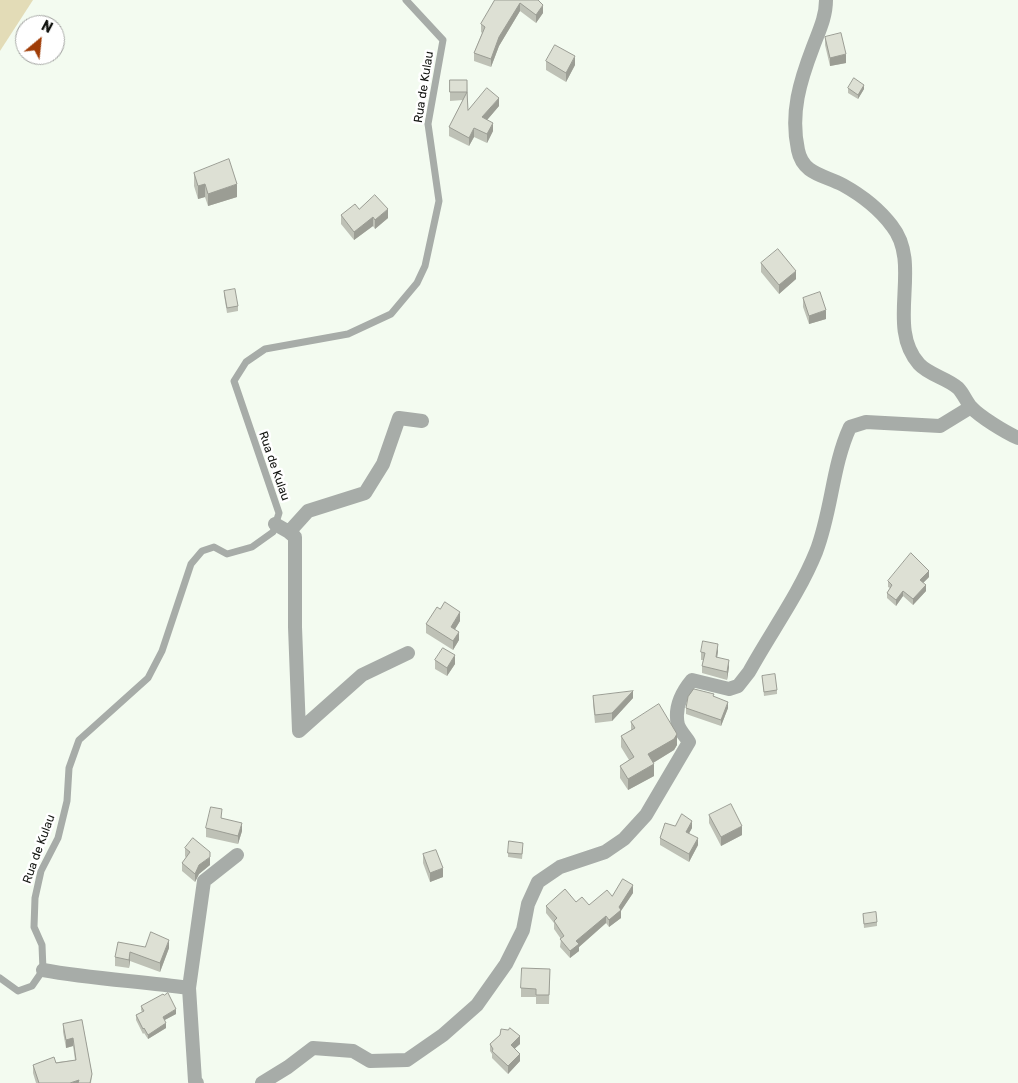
<!DOCTYPE html>
<html>
<head>
<meta charset="utf-8">
<style>
  body { margin:0 }
  #map { position:relative; width:1018px; height:1083px; overflow:hidden; background:#f3fbf0; font-family:Rubik,sans-serif }
  canvas { display:block }
  .north { position:absolute; left:15px; top:15px; width:50px; height:50px; box-sizing:border-box; background:#fff; border:1px solid #a0a19f; border-radius:50%; rotate:28deg; font-size:14px; font-weight:700; line-height:20px; text-align:center; color:#121410 }
  .north::after { content:''; display:block; margin:auto; width:18px; height:22px; background:#a03c06; clip-path:polygon(50% 0,100% 100%,50% 72%,0 100%) }
</style>
</head>
<body>
<div id="map">
<canvas width="1018" height="1083"></canvas>
<div class="north">N</div>
</div>
<script>
const ctx = document.querySelector('canvas').getContext('2d');
ctx.lineJoin = 'round';
function fillPath(path, color) { ctx.fillStyle = color; ctx.fill(path, 'evenodd'); }
function trace(path, color, width, dash) { ctx.strokeStyle = color; ctx.lineWidth = width; ctx.lineCap = dash ? 'butt' : 'round'; ctx.setLineDash(dash || []); ctx.stroke(path); }
function write(font, color, halo, rows, align = 'center') {
  ctx.font = font + ' Rubik,sans-serif'; ctx.lineWidth = 5; ctx.setLineDash([]); ctx.textBaseline = 'middle'; ctx.strokeStyle = halo; ctx.fillStyle = color; for (const [text, x, y, turn = 0] of rows) {
    ctx.save(); ctx.translate(x, y); ctx.rotate((+turn || 0) * Math.PI / 180); ctx.textAlign = isNaN(turn) ? turn : align; if (halo) ctx.strokeText(text, 0, 0); ctx.fillText(text, 0, 0); ctx.restore();
  }
}
const green = new Path2D(`
  M0,0H33L0,51Z`);
const service = new Path2D(`
  M0,978L18,991L32,986L43,970L42,945L34,927L35,898L41,871L58,838L67,801L69,768L79,740L148,678L162,651L191,564L202,551L214,547L227,554L252,547L273,532L279,513L234,381L246,362L265,349L348,334L391,314L417,283L425,266L439,201L428,124L443,40L406,0`);
const minor = new Path2D(`
  M826,0C826,17 819,31 813,47C800,81 790,113 798,150C803,175 825,175 843,185C861,195 880,210 892,226C923,265 885,326 919,364C929,375 947,378 958,388C963,393 966,401 971,407C980,417 1005,432 1018,438
  M275,524L289,532L308,511L365,493L383,464L399,418L422,421
  M289,532L295,537V627L299,731L362,675L408,653
  M43,970C92,979 140,981 189,988L195,1081L197,1083
  M189,988L204,881L237,855
  M262,1083L288,1067L313,1048L353,1051L370,1061L407,1060L443,1035L477,1005L506,964L523,930L528,904L538,882L560,867L605,852L624,839L646,815L689,742C686,737 680,731 678,725C674,708 682,692 692,680L729,689L738,686L749,672C771,632 799,594 816,552C832,511 832,466 850,427L866,422L940,426L971,407`);
const wall = new Path2D(`
  M495,0H538L543,13L536,23L520,11L499,46L491,67L474,61V53L482,33L481,32V24Z
  M825,37L846,63L830,66L825,45Z
  M546,61L575,65L566,82L546,70Z
  M450,80H467L468,110L499,106L487,120L493,131L487,143L474,137L469,146L449,136V127L463,100L450,101Z
  M848,88L864,89L858,99L848,93Z
  M194,173L237,197L208,206L205,197L198,199L194,186Z
  M359,209L388,218L375,229L373,226L354,240L341,224V215Z
  M761,263L796,279L779,294L761,272Z
  M224,291L238,306V311L227,313L224,295Z
  M803,298L826,319L809,324L803,307Z
  M929,577L923,583L926,591L913,605L903,596L896,606L887,598V593L890,588L888,587V581Z
  M460,621L455,629L459,640L453,650L426,633V624Z
  M718,651L717,658L729,667L727,680L702,673V666L703,660H701V652Z
  M435,660L455,664L447,676L435,669Z
  M762,676L777,690V694L764,696Z
  M593,696L633,698L612,721L595,723L593,704Z
  M714,696L728,708L721,726L686,714V708Z
  M631,722L677,745L674,750L653,763L654,776L628,790L620,778V766L629,760L621,747V736L631,730Z
  M709,815L742,835L721,846L709,823Z
  M222,818L242,831L238,844L206,837V828Z
  M675,826L692,828L689,833L698,845L689,862L660,845V838Z
  M185,848L210,865L199,874L195,882L182,871V863L186,858L185,856Z
  M523,848L522,859L508,857V853Z
  M423,854L443,877L430,882L423,863Z
  M633,893L621,910V918L609,927L606,923L579,947V951L570,958L560,947L561,939L554,929V923L546,913V906L576,902L589,905L612,896Z
  M863,914L877,922V926L864,928Z
  M145,947L169,948L160,972L130,961L129,968L115,966V957Z
  M550,969L549,1004H536V997H521V988Z
  M141,1006L176,1014L164,1020L166,1028L148,1039L144,1033L143,1034L136,1020V1015L142,1012L141,1010Z
  M82,1020L92,1074L91,1083H36L33,1073V1065L75,1060L73,1046L66,1048L63,1032V1024Z
  M500,1035L520,1044L515,1048L520,1061L508,1074L492,1058V1054L490,1051V1044Z`);
const shadedWall = new Path2D(`
  M520,3V11L499,46L491,67V59L499,37Z
  M543,5V13L536,23V15Z
  M846,54V63L830,66V58Z
  M575,56V65L566,82V73Z
  M864,85V89L858,99V95Z
  M499,98V106L482,126V117Z
  M493,123V131L487,143V134Z
  M474,128V137L469,146V138Z
  M205,184V197L198,199V186Z
  M237,184V197L208,206V194Z
  M388,209V218L375,229V220Z
  M373,217V226L354,240V232Z
  M796,271V279L779,294V285Z
  M826,310V319L809,324V316Z
  M929,571V577L920,586V580Z
  M926,585V591L913,605V599Z
  M903,591V596L896,606V600Z
  M460,612V621L451,636V627Z
  M459,632V640L453,650V641Z
  M718,644V651L716,664V657Z
  M455,655V664L447,676V668Z
  M729,660V667L727,680V672Z
  M633,691V698L612,721V713Z
  M728,702V708L721,726V720Z
  M677,734V745L674,750L648,766V754Z
  M654,764V776L628,790V779Z
  M692,821V828L686,839V832Z
  M242,823V831L238,844V836Z
  M742,826V835L721,846V837Z
  M698,838V845L689,862V854Z
  M210,857V865L199,874L195,882V874L199,865Z
  M443,868V877L430,882V873Z
  M633,885V893L621,911V910V918L609,927V920Z
  M606,916V923L579,947V951L570,958V951L576,941Z
  M169,940V948L160,972V963Z
  M130,952V961L129,968V960Z
  M176,1009V1014L163,1021V1017Z
  M166,1023V1028L148,1039V1035Z
  M520,1036V1044L511,1052V1045Z
  M73,1038V1046L66,1048V1040Z
  M520,1054V1061L508,1074V1066Z
  M79,1080V1083H70Z`);
const building = new Path2D(`
  M495,0H538L543,5L536,15L520,3L499,37L491,59L474,53L485,27L481,24Z
  M841,33L846,54L830,58L825,37Z
  M555,45L575,56L566,73L546,61Z
  M854,78L864,85L858,95L848,88Z
  M450,80H467V92H450Z
  M487,88L499,98L482,117L493,123L487,134L474,128L469,138L449,127L467,92L468,110Z
  M229,159L237,184L208,194L205,184L198,186L194,173Z
  M375,195L388,209L375,220L373,217L354,232L341,215L355,204L359,209Z
  M778,249L796,271L779,285L761,263Z
  M235,289L238,306L227,308L224,291Z
  M820,292L826,310L809,316L803,298Z
  M911,553L929,571L920,580L926,585L913,599L903,591L896,600L887,593L892,585L888,581Z
  M445,602L460,612L451,627L459,632L453,641L426,624L437,607L440,609Z
  M703,641L718,644L716,657L729,660L727,672L702,666L705,653L701,652Z
  M443,648L455,655L447,668L435,660Z
  M775,674L777,690L764,692L762,676Z
  M694,689L714,694L713,696L728,702L721,720L686,708L688,697Z
  M633,691L612,713L595,715L593,696Z
  M659,704L677,734L674,739L648,754L654,764L628,779L620,766L634,757L621,736L635,728L631,722Z
  M731,804L742,826L721,837L709,815Z
  M211,807L222,809L221,818L242,823L238,836L206,828Z
  M682,814L692,821L686,832L698,838L689,854L660,838L665,823L675,826Z
  M193,838L210,852V857L199,865L195,874L182,863L190,852L185,848Z
  M509,841L523,843L522,854L508,853Z
  M436,850L443,868L430,873L423,854Z
  M623,879L633,885L619,907L621,910L609,920L606,916L576,941L579,944L570,951L560,939L564,936L554,921L557,918L546,906L565,889L576,902L582,897L589,905L607,890L612,896Z
  M876,912L877,922L864,924L863,914Z
  M151,932L169,940L160,963L130,952L129,960L115,957L118,942L145,947Z
  M522,968L550,969L549,995H536V989L521,988Z
  M168,993L176,1009L163,1017L166,1023L148,1035L144,1028L143,1029L136,1015L144,1011L141,1006L163,994L164,995Z
  M82,1020L92,1074L90,1083H78L79,1080L70,1083H39L33,1065L54,1057L56,1063L76,1060L73,1038L66,1040L63,1024Z
  M510,1028L520,1036L511,1045L520,1054L508,1066L492,1051L493,1049L490,1044L500,1035L501,1029L508,1030Z`);
const streetNames = [
  ["Rua de Kulau",424,87,-81],
  ["Rua de Kulau",274,466,71],
  ["Rua de Kulau",39,849,-70]
];
fillPath(green, '#e3dcb7');
trace(service, '#a7aca8', 7);
trace(minor, '#a7aca8', 14);
fillPath(wall, '#bec1b6');
fillPath(shadedWall, '#9b9d94');
fillPath(building, '#dde0d4');
trace(building, '#9b9d94', 1);
write('12px', '#121410', '#fff', streetNames);
</script>
</body>
</html>
